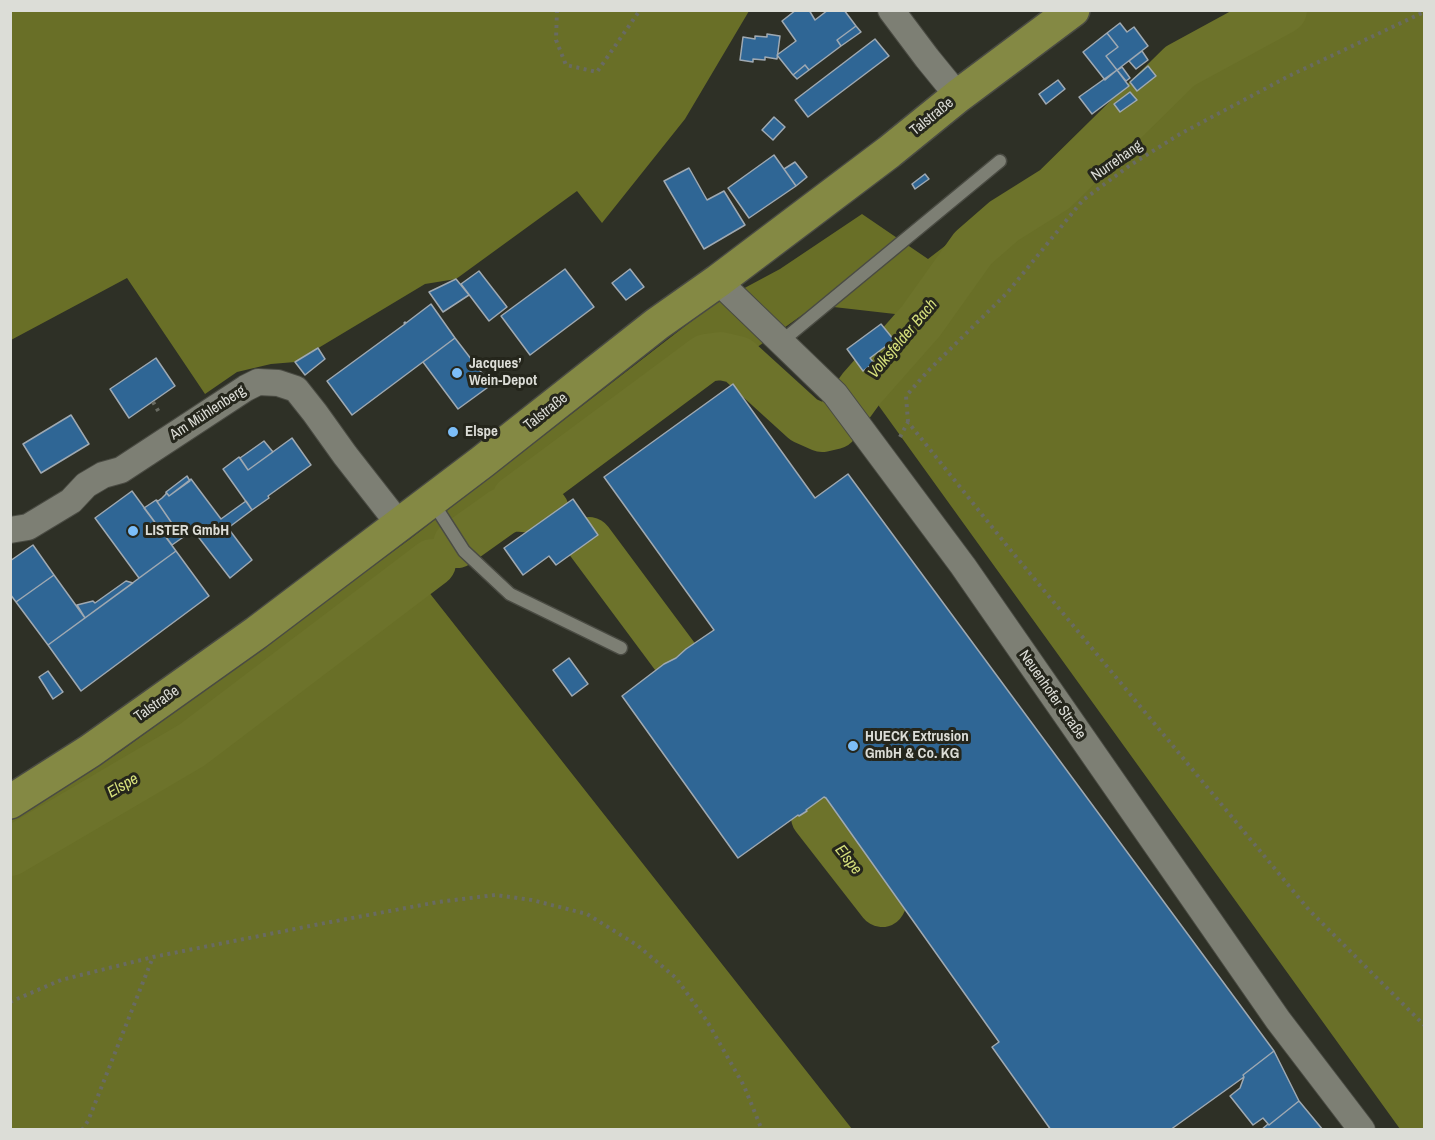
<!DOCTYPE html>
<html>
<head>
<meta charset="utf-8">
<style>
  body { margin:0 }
  #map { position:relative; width:1435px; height:1140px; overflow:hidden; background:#2e3026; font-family:"Archivo Narrow",sans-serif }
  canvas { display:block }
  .frame { position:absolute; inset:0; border:12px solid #dcddd7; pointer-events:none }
</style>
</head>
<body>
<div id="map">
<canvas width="1435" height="1140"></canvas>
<div class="frame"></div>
</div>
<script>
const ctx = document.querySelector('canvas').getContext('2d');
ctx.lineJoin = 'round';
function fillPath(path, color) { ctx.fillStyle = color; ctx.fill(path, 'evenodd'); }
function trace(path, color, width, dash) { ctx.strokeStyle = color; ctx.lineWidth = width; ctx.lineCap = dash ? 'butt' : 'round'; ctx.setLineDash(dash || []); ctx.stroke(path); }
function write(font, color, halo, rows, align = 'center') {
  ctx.font = font + ' "Archivo Narrow",sans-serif'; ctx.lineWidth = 6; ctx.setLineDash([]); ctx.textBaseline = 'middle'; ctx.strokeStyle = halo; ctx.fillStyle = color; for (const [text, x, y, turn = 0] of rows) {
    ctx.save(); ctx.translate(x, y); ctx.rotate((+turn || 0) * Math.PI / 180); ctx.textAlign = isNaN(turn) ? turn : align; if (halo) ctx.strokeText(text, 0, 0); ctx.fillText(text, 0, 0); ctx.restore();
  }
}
const forest = new Path2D(`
  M11,11H749L685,119L602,223L577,191L456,279L425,284L295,362L271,364L237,372L205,394L127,278L11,340Z
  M1299,11H1424V1129H1400L871,395L918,340L895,314L816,305L424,586L852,1129L11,1130V820L121,751L410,539L711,306L780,269L862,214L928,259L954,239L984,211L1026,185L1057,176L1093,144L1185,70Z`);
const river = new Path2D(`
  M513,507L516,499L706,358L721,356L738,360L804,420L822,428L835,425L861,389L921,321L973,248L1004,221L1055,189L1180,66L1283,10
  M589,541L676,658
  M457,544L502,512L513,507L545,510
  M815,817L882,903
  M10,852L192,745L432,563`);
const building = new Path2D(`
  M796,10H809L815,20L828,10H844L856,26L837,40L841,46L809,70L805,65L793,75L777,55L796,41L782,21Z
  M1120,23L1127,32L1134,27L1148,46L1117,70L1106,56L1118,47L1107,33Z
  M856,26L861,32L841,46L837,40Z
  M1107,33L1118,47L1106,56L1117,70L1105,80L1083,52Z
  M767,34L780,36L777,59L765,57V60L753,59V62L740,60L743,37L755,39V36L767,37Z
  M875,39L889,56L808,117L795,100Z
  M1142,51L1148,60L1136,69L1129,61Z
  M805,65L809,70L797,79L793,75Z
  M1148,66L1156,76L1137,91L1130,82Z
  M1122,67L1130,78L1126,81L1117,70Z
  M1117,70L1129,86L1092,114L1079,97Z
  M1058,80L1065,89L1046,104L1039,94Z
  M1130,92L1137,100L1120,112L1114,104Z
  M774,117L785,127L773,140L762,130Z
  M774,155L796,186L749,218L728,188Z
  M795,162L807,177L796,186L784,169Z
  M689,168L707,200L724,191L745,225L704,249L664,181Z
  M925,174L929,179L915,189L912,184Z
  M565,269L594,307L530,355L501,316Z
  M630,269L644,287L626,300L612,283Z
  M479,271L507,307L489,321L461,284Z
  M456,279L469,295L443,312L429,292Z
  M431,304L455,338L352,415L327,381L405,324L404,323L405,322L406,323Z
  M881,324L894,340L870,358L874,363L863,371L847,349Z
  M455,338L491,385L458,409L423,362Z
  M318,348L325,359L305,375L295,362Z
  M156,358L175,386L129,418L110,389Z
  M733,384L815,498L848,474L1274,1051L1243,1075L1244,1077L1170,1130H1051L992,1047L999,1042L826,798L824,797L806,810L807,811L799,816L798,815L738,858L622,696L664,664L676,658L686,649L714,630L604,477Z
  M71,415L89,444L41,473L23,444Z
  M292,438L311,465L268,496L269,498L252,510L223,469L239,457L248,470Z
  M264,441L273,452L248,470L240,458Z
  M187,476L190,481L169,496L166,492Z
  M191,479L221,519L246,501L252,510L228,528L252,560L230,578L193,530L182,538L156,500L158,501L162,498L166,494V492L169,496Z
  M132,491L176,551L139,578L95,518Z
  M573,499L598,535L556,565L549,556L523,575L504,548Z
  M156,500L182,538L172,545L144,508Z
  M33,545L54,575L16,602L10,594V561Z
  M176,551L209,596L81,691L48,645Z
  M54,575L85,618L48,645L16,602Z
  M126,581L133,583L85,618L77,605L93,601L95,603Z
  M569,658L588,684L572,696L553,670Z
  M48,671L63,692L53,699L39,677Z
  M1274,1051L1299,1101L1269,1125L1263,1118L1253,1125L1230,1096L1240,1088L1244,1077L1243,1075Z
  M1299,1101L1323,1130H1261L1268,1124L1269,1125Z`);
const path = new Path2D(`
  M557,10L556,40L566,65L597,72L640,10
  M153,402L160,414
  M908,422L906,396L928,371L1007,293L1083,200L1129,166L1180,134L1289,76L1424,12
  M900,437L908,422L1008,547L1309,910L1424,1025
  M10,1002L61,980L153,957L320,924L438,902L495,895L532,900L587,914L637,945L676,978L707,1021L744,1086L762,1130
  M82,1130L88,1121L153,957`);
const service = new Path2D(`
  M782,341L1000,161
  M432,501L464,551L510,594L621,648`);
const minor = new Path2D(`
  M891,10L927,58L958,96
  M718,281L835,394L963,566L1278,1020L1362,1130
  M10,530L28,527L71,501L86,485L103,475L121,470L246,388L258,382L278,383L296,389L315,413L345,455L399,524`);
const primary = new Path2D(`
  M10,802L90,751L256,633L482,462L657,324L718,281L889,152L958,96L1073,10`);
const markers = [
  [457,373,6,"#7cbef9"],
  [453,432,6,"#7cbef9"],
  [133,531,6,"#7cbef9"],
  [853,746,6,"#7cbef9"]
];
const streetNames = [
  ["Talstraße",932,117,-39],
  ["Nurrehang",1117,161,-35],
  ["Talstraße",546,412,-38],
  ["Am Mühlenberg",208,413,-33],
  ["Neuenhofer Straße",1052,695,55],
  ["Talstraße",157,704,-35]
];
const poiNames = [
  ["Jacques’",469,364],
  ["Wein-Depot",469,381],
  ["Elspe",465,432],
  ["LISTER GmbH",145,531],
  ["HUECK Extrusion",865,737],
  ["GmbH & Co. KG",865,754]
];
const waterNames = [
  ["Volksfelder Bach",903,339,-50],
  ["Elspe",123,786,-30],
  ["Elspe",848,860,52]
];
fillPath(forest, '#696f27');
trace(river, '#6d732b', 48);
fillPath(building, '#2f6695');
trace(building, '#9fa9b2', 1.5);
trace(service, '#4a4b43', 15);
trace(minor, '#4a4b43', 28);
trace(primary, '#4a4b43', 36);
trace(path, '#696b62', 4, [3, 4.5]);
trace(service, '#7d7f74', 12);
trace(minor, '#7d7f74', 26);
trace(primary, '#848944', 33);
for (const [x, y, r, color] of markers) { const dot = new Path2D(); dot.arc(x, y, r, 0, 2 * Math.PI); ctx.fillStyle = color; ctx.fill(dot); trace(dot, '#25261c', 2); }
write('15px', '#dcddd7', '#25261c', streetNames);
write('bold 15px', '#dcddd7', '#25261c', poiNames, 'left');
write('italic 16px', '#d5df7b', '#25261c', waterNames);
</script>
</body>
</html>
